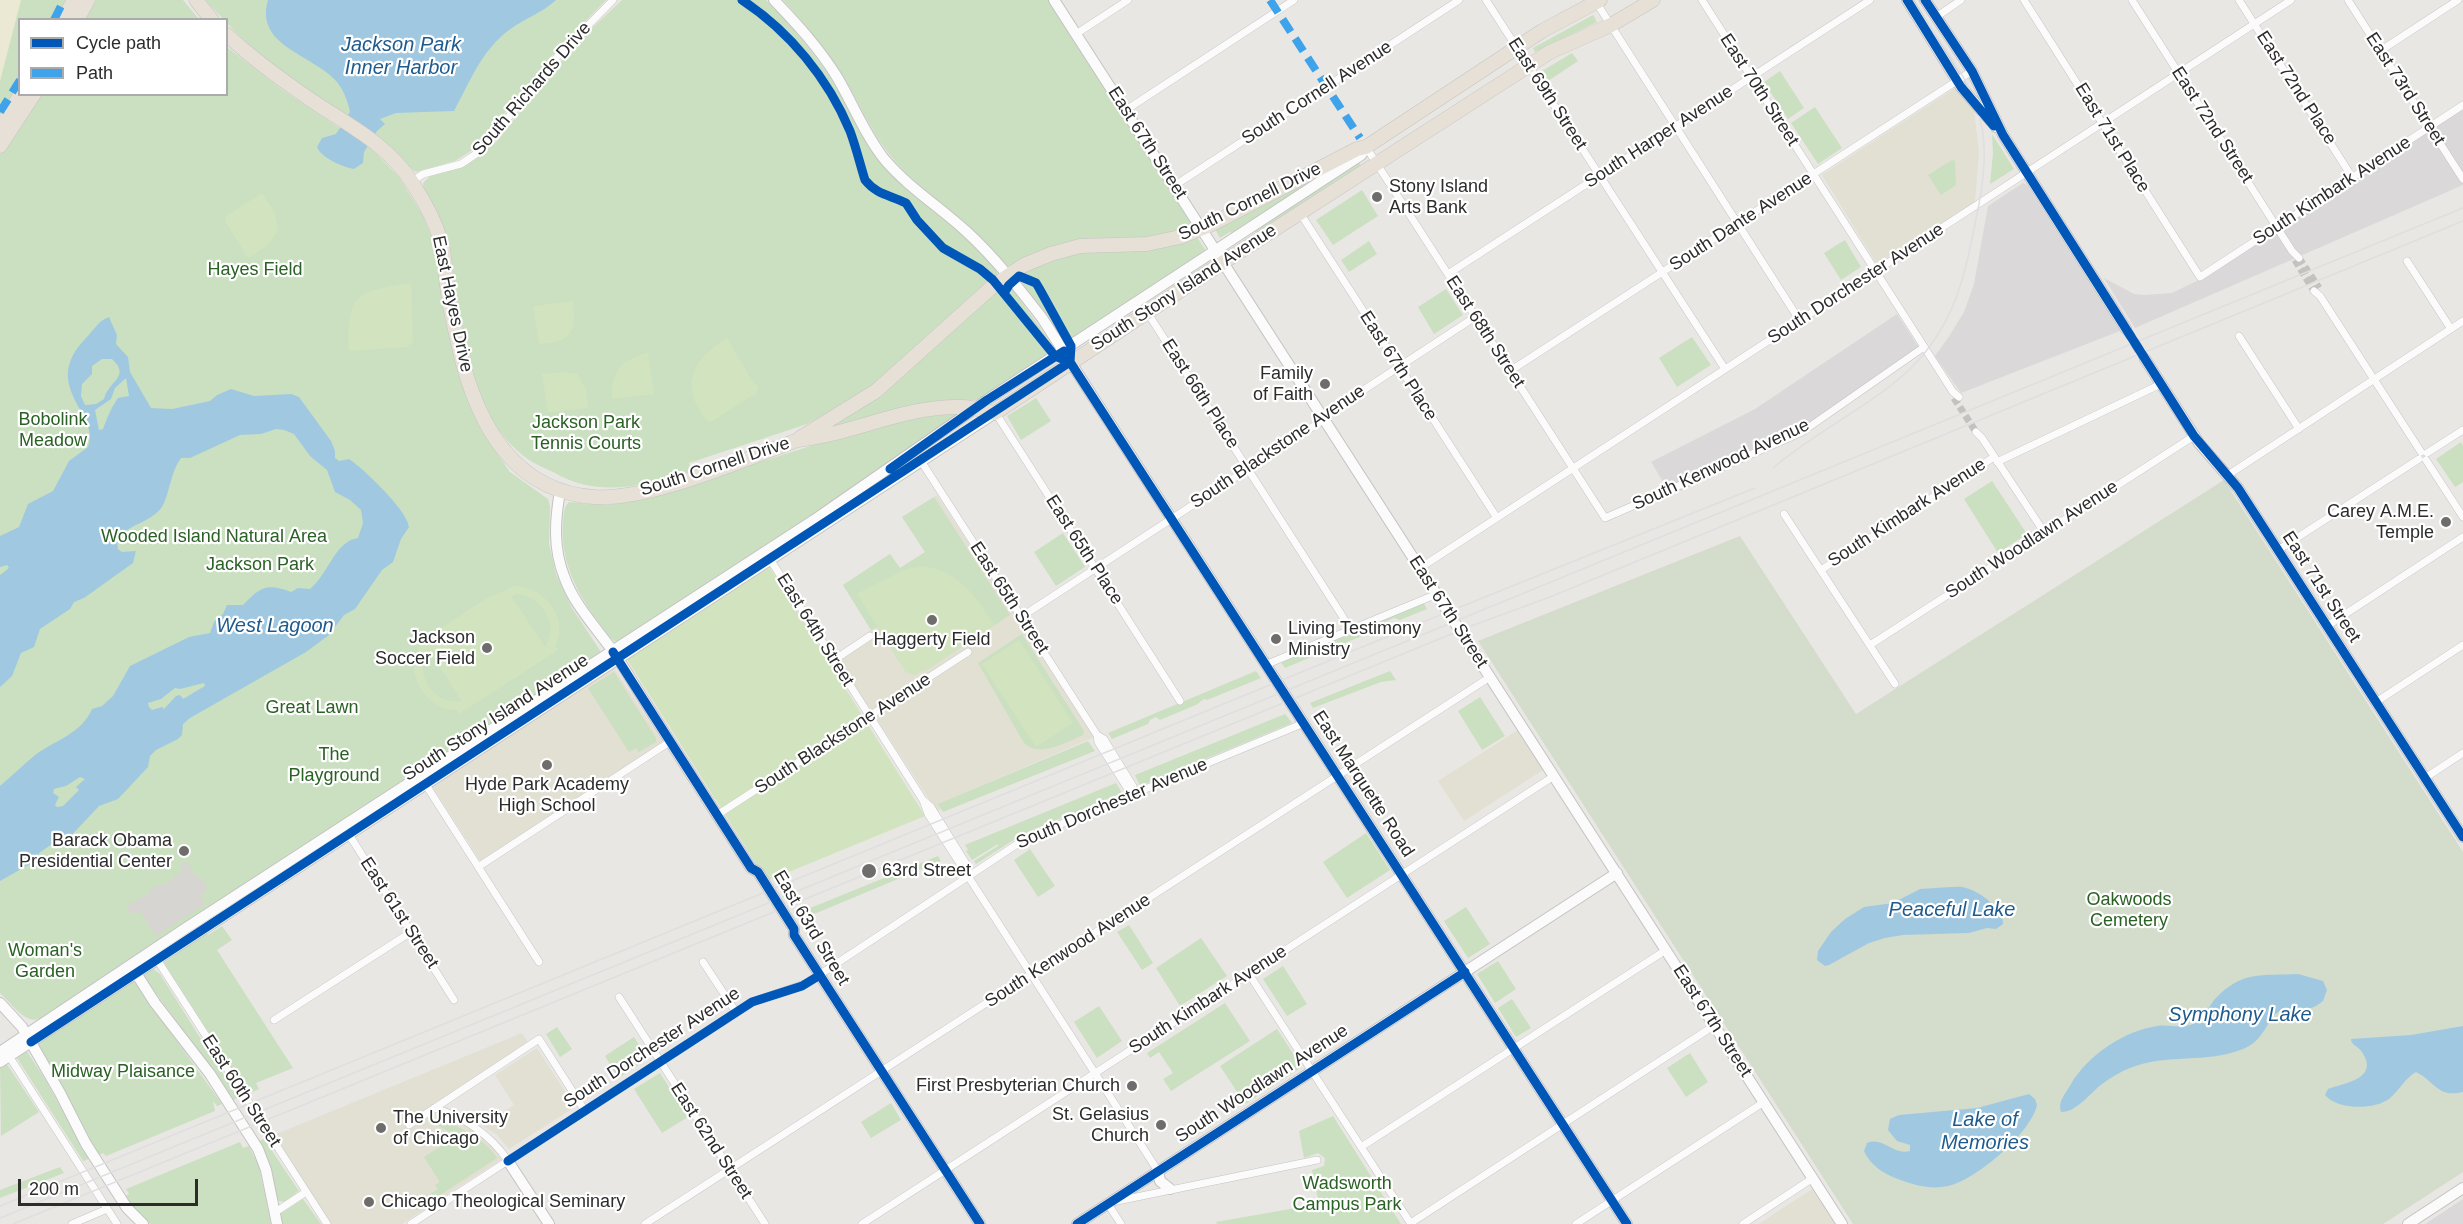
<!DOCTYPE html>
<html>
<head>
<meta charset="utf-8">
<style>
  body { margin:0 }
  #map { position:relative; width:2463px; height:1224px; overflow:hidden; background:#e9e7e3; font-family:Arial,sans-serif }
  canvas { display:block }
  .legend { position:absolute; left:18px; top:18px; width:210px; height:78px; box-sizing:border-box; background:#fff; border:2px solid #ababab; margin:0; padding:8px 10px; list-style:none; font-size:18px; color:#2c2c2c }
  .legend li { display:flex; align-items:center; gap:12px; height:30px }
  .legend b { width:30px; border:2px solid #ababab }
  .scale { position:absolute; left:18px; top:1179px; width:180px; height:27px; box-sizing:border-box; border:3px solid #2c2c2c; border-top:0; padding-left:8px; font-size:18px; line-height:21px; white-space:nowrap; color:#2c2c2c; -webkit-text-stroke:4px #fff; paint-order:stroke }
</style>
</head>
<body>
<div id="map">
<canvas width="2463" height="1224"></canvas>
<ul class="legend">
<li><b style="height:8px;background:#0057b8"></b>Cycle path</li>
<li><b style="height:8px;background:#3ea3eb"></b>Path</li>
</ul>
<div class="scale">200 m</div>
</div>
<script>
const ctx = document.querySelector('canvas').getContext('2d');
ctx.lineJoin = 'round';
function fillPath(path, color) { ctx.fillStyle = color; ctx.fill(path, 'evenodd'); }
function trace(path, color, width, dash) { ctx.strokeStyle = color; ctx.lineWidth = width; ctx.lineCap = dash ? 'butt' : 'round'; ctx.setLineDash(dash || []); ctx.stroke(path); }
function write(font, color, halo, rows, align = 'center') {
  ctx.font = font + ' Arial,sans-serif'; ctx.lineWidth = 4.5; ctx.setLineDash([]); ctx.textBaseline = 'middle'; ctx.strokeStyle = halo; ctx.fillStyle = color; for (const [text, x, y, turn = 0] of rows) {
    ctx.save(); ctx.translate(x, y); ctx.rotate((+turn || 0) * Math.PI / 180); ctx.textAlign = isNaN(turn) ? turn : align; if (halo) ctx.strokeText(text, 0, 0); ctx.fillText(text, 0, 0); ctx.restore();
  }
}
const industrial = new Path2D(`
  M2463,109V185L2135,328L2104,278L2134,294L2144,295L2172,293L2201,279Z
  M2023,183L2027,185L2120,331L1961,393L1935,356L1948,338L1964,312L1974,284L1988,206Z
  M1897,314L1921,351L1897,370L1797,438L1671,495L1651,462L1755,409Z
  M2463,1199V1224H2425Z`);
const education = new Path2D(`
  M1955,88L1974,110L1979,152L1975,202L1877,264L1822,175Z
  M937,495L1094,737L939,804L942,809L937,811L840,663L839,652L871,630L843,585L890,554L900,568L925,552L902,517Z
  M612,668L616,671L662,741V745L481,862L432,786Z
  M1518,730L1543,770L1464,821L1438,781Z
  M522,1033L528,1042L425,1110L447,1116L467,1126L492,1144L502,1159L402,1224H330L274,1135Z
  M537,1048L575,1107L509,1149L497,1135L483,1126L514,1105L495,1075Z
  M1812,1189L1835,1224H1759Z`);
const green = new Path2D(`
  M0,0H68L57,19L20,20L19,87L0,119Z
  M96,0H183L199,19L85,20Z
  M205,0H606L548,60L477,147L455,161L416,172C406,166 394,149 382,140C329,102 271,71 227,23L226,20L223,19Z
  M622,0H766C792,27 815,54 835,85C856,119 871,155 900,183C926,209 981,241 997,272V275L865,393L807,424L689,463L691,471C645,485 600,499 555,473C543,467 531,463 520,453C478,418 464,353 456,301C453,284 453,267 450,251C446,227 425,207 423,183L430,176L467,165L497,141L550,74L588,32Z
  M783,0H1048L1193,226L1191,228L1008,266C994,254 983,239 969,227C941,202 909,181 886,150C870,129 860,105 847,83C829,53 807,26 783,0Z
  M1593,15L1597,22L1535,52L1533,48Z
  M227,47L284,91L374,151L399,177L422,214L434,242L452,348L466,395L481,430L510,472L548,499L550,507L549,544L556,574L572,608L601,652L600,655L407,781H402L148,947L143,952L39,1019C25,1024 10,1002 0,993V154L41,95L226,94Z
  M1572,53L1578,61L1548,81L1542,71Z
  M1780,71L1804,108L1788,119L1764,82Z
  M1815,107L1842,148L1818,164L1791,123Z
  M1992,134L2014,169L1990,184L1993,153Z
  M1952,160L1955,161L1956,185L1941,195L1928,175Z
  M1359,162L1361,166L1256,233L1255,231Z
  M1313,178L1315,181L1232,233L1230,232L1220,238L1215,229Z
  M1362,190L1378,216L1333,245L1316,220Z
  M1197,237L1206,251L1064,343L1019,278C1035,250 1153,245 1187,241Z
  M1845,240L1861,267L1841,280L1824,253Z
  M1369,241L1377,254L1349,272L1341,260Z
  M1007,284L1011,287L1056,350L982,399L941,404L815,432L883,393L1000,288Z
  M1446,289L1463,315L1434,334L1418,307Z
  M1692,337L1711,365L1677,387L1659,358Z
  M1036,398L1051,421L1021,440L1007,416Z
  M962,412L824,511L618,643C609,639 605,630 599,623C577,593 560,561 563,523C564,514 563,508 569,502L608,505L647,498L845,435L918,418Z
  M2461,442L2463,446V482L2455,487L2436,459Z
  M1992,481L2027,534L1998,553L1964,499Z
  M934,497L1010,615L925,671L924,669L915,675L906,672L877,627L871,630L843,585L890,554L900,568L925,552L902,517Z
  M1063,533L1085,567L1056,586L1034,552Z
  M1421,604H1424L1427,609L1400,620L1394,618L1383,623L1381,628L1285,668L1281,662Z
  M1022,634L1084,731L1083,735C1066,742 1040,758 1024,743L978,663Z
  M1256,671L1261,678L1207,700L1204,699L1196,705L1160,720L1156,717L1150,720L1148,724L1112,739L1108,733Z
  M1390,671L1396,680L1381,682L1313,708L1310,703Z
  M614,672L656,738V742L639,752L636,748L629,752L588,688Z
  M1480,697L1505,736L1482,750L1458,711Z
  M1285,714L1292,723L1140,786L1135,775Z
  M1088,741L1095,751L943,812L938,804Z
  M1116,783L1122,793L1023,834L976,864L974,861L998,846V844L972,860L966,851L968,850L965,845Z
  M1366,833L1390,870L1347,898L1323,862Z
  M1030,849L1055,886L1038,897L1014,860Z
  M938,856L941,861L807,917L803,911Z
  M1466,907L1490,944L1468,958L1444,921Z
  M1129,925L1153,963L1142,970L1117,932Z
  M222,926L232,940L217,950L293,1068L256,1083L259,1089L248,1094L164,963L206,932L208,935Z
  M1201,938L1227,976L1180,1006L1156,968Z
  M1498,961L1516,989L1495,1003L1477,974Z
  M1283,966L1307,1004L1287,1016L1263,979Z
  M152,968L160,974L238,1098L233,1100L204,1058L143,976L144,971Z
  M133,980L222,1104L217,1106L213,1101L215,1111L106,1156L103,1153L99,1155L37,1044L38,1041Z
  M1512,999L1531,1028L1516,1037L1498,1008Z
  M1225,1003L1250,1041L1171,1091L1163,1079L1173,1073L1159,1052L1150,1058L1147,1053Z
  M1099,1006L1122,1041L1097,1058L1074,1022Z
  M557,1027L572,1049L560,1057L546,1034Z
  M1277,1029L1302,1067L1245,1104L1220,1066Z
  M634,1037L648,1059L618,1078L605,1056Z
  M26,1050L45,1079L89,1159L83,1161L17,1058Z
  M1690,1053L1708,1082L1686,1097L1667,1068Z
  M6,1063L39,1112L1,1136L0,1065Z
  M660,1073L688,1117L662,1133L634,1089Z
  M891,1103L901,1120L871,1138L861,1122Z
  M1333,1116L1401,1224H1217L1216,1222L1319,1204L1312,1170L1324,1166L1325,1158L1318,1153L1304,1158L1299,1131Z
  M444,1120C464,1130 485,1139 497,1158L417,1210L414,1205L438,1189L435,1185L440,1182L424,1157L457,1136L437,1125Z
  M264,1139L299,1191L284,1202L279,1201L276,1197L269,1162L259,1141Z
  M240,1142L243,1148L249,1146L259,1167L271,1224H150L134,1209L125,1196L129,1194L126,1189Z
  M60,1167L64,1173L0,1198V1190Z
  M303,1199L321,1224H282L281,1213Z`);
const sand = new Path2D(`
  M0,0H21L0,81Z`);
const cemetery = new Path2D(`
  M2224,480L2463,852V1172L2383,1224H1853L1478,641L1740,536L1856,714Z`);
const pitch = new Path2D(`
  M262,193L275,213L278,231L267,246L248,258L225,221L226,216Z
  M411,283L413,342L407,347L349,351C347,294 356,291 411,283Z
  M573,301C577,332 571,342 539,344L533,308L535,306Z
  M727,338L754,384L758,386L756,396L753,395L709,423C679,388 690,361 727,338Z
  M648,353L654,394L612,399C611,372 621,359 648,353Z
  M563,372L577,374L586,389L588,408L548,412L542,374Z
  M769,566L925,816L767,881L628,661V658Z
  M920,566C957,569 976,596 994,625L925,671L924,669L915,675L906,672L857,594L906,569Z
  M514,586C543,586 570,617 555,646L558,650L459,714L457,710C430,711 405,678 417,652C422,641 432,636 442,630L441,628L490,596L492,597ZM517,594C542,596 560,625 545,647L511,596ZM428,649L462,701C434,707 412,672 428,649Z
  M1019,640L1073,723L1036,747L982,664Z`);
const plaza = new Path2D(`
  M186,861L197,878L200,876L208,889L200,895L205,904L156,936L140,912L131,914L126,906L150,893L149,891L160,884L162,886L173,879L172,875L174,877L183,871L180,865Z`);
const water = new Path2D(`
  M268,0H556C542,13 524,19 509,30C481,51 470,82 454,111L396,113L380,119L385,124L377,131L364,152L363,163L354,169C343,167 321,158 317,147L322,138L336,134L350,112C348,102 344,91 337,82C315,55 254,47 268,0Z
  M109,317L117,335L116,344L128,357L130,372L151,408L172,409L210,401L217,395L231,389L254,396L291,394L299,397L331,441L335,451V458L339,461L349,459C364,469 408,511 409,527L401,539L393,562L382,570L355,609L344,615L329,635L306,652L190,718L183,724L182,735L178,739L156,750L150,756L148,767L118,799L99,806L68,839L55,842L39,853L37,860L0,881V786C12,776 23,765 35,755C56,740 82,733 92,709L102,706L113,696L130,666L189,637L210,633L214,622L223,614L227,605H243C261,587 266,583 291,592L298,588L310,589C325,577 333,550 349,541C352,539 355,539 358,538L363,523L361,510L350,500L335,492L327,470L310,456L294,434L284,430L276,429L261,434L240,435L190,458H181C170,473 170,493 162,507C151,523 127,524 117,540L118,549L122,552L136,551L133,563L84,598L74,602L70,609L40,629L34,647L21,653L12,676L0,687V575L9,568L7,565L0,567V536L19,527L28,504L53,491L69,461L88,447C102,415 39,387 85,339C94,330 98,321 109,317ZM102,359H112C131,377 109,380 104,399L96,404L85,405L81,396L82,384L92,374V366ZM126,378L129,396L118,398C111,408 107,418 103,429L99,430L95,410L111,399L115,388ZM204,683L205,686L183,699L180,695L176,696L164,709L162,707L152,710L149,707L148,703L161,699L175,688L180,689ZM80,777L85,779L76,787L79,790L63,806L57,807L55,805L59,797L53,793L54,789L66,786Z
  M1951,887C1955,887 1961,886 1966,888C1979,891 2005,910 2003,924L1996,929L1987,928L1969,933L1903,935L1885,938L1869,943L1829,965L1825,966L1817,960L1818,951L1831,932L1845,919L1864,907L1893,903L1920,889Z
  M2298,974L2323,981L2327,990L2323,1001C2306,1016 2297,1004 2280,1011C2268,1016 2265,1041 2243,1049C2206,1064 2167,1053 2130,1068C2120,1072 2110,1078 2102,1084C2090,1093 2077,1112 2061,1112C2057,1102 2066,1093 2071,1084C2088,1055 2124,1031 2157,1026C2169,1024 2182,1029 2193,1024C2203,1020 2208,1008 2214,1000C2242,970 2261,976 2298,974Z
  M2463,1026V1092C2437,1098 2436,1082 2416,1072C2405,1078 2399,1091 2389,1099C2374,1110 2337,1110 2325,1095L2328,1089C2344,1083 2380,1079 2362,1052C2358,1046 2351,1045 2351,1039L2411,1035Z
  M2029,1094L2035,1099L2037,1105C2031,1133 1976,1180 1948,1186C1931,1190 1914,1185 1898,1179C1884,1174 1870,1165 1864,1151L1867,1143C1883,1136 1894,1156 1910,1151V1145L1897,1141L1888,1130L1890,1119L1899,1115L1977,1108Z`);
const streetTunnel = new Path2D(`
  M2299,258L2319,288
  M2295,260L2314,291
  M1954,398L1976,432`);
const secondaryTunnel = new Path2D(`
  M2126,329L2145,359`);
const street = new Path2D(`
  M1486,0L1725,369
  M1702,0L1953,392L1959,397
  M2024,0L2200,277L2463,105
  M2132,0L2292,251L2299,258
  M2239,0L2352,177
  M2348,0L2463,179
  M1596,2L1800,321
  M1936,17L1961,0
  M1076,34L1128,0
  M2380,51L2458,0
  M1126,110L1294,0
  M1366,147L1605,518L1802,432L1924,347
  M411,182L423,174L461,164L482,150L557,57L613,0
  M1174,186L1459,0
  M1300,213L1497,518
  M2407,261L2451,329
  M1448,274L1870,0
  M2314,291L2320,296L2421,452
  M1147,312L1350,628
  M2239,336L2299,429
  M1510,371L1972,71
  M995,412L1180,701
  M1976,432L1982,438L2044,532
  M2427,453L2463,430
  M2426,460L2463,517
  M921,461L1097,735L1098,742L1128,789L1134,793
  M1997,462L2161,384
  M2228,475L2463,321
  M1784,514L1895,684
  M2278,550L2419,459
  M768,556L923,800L931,807L967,865L969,875
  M1420,568L2291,0
  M1821,570L1994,457
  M1021,617L1320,422L1327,414L1475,317
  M2327,626L2463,537
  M1870,645L2194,436
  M834,660L870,636
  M1265,665L1437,594
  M2376,702L2463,645
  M1097,735L1104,739L1133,786L1134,793
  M2425,778L2463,753
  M424,782L539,962
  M923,800L928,814L1158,1171
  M717,815L968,652
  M348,833L454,1000
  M478,867L671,741
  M156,958L327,1224
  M703,962L736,1012
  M1249,974L1411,1224
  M619,997L765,1224
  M274,1020L411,932
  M9,1056L117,1224
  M434,1108C463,1116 492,1136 508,1161
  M409,1125L539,1039L585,1111
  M1361,1147L1666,950
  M1117,1201L1317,1160
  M1108,1204L1121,1224
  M274,1213L306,1192
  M1411,1223L1715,1025
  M72,1224L107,1209
  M411,1224L736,1012L757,1000L807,983L1025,839L1304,723
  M645,1224L1490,677
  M862,1224L1554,776
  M1576,1224L1764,1102
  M1743,1224L1813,1178`);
const secondary = new Path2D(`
  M774,0C797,24 819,48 837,77C853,104 865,135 885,160C909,188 940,207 967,232C995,258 1018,287 1042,318L1627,1224
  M1054,0L1842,1224
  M1907,0L1961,87L1996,127
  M1925,0L1972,71L2003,135L2126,329
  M2145,359L2199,443L2238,488L2463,837
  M560,491C555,520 553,548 564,576C575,608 601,632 619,660C662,730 707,799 751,868L758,872L794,929V935L980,1224
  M132,967L155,1003L210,1074L258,1149L266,1170L277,1224
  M0,1003L22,1027L60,1093L86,1144L127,1208L143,1224
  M0,1052L183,930L814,520L987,400L1361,155L1366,147
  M0,1062L995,413
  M508,1161L549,1224
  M1158,1171L1160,1181L1170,1189
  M1077,1224L1617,873
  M2408,1224L2463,1188`);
const highway = new Path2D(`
  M196,0L212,20
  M63,20L74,0
  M77,20L88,0
  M226,34C255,61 287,84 320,106C354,128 391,148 413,184C424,201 435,221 441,241C445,255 445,271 447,285C449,305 454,324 458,343C474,417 509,491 594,497C650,501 744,459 798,440C854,434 905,405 963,407C973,407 984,411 995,413L1216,267L1550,52L1611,25L1653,0
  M0,128L21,94
  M0,146L34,94
  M800,438L876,391L993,286L1024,265L1051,254L1080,246L1147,244L1180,237L1210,225L1357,149L1366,147L1542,31L1600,0`);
const rail = new Path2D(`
  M1773,468C1816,431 1871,406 1910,369C1959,321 1966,268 1979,204C1985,170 1988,138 1976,105C1963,67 1933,34 1912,0
  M0,1206L1433,618L1755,488
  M0,1218L2463,208
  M13,1224L1471,626L1550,597L2463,221`);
const quiet = new Path2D(`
  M1270,0L1360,138
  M54,20L64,0
  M0,112L20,80`);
const cycleway = new Path2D(`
  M742,0C789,31 828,78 850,131C856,147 860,164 865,180C877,195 890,195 906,203L917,220L943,248L980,269L993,280L1055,356L1070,362L1071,346L1039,288L1036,283L1019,276L1009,285L1004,293
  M1907,0L1961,87L1994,126
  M1925,0L1972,71L2003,135L2194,436L2238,488L2463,837
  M890,469L987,400L1064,351
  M613,652L751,868L758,872L794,929V935L980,1224
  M31,1042L1070,362L1627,1224
  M508,1161L752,1002L802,986L820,975
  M1077,1224L1465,972`);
const markers = [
  [1377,197,6,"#6e6d6c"],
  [1325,384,6,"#6e6d6c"],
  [2446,522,6,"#6e6d6c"],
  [932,620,6,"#6e6d6c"],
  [1276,639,6,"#6e6d6c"],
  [487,648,6,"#6e6d6c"],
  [547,765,6,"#6e6d6c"],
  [184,851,6,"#6e6d6c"],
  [869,871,8,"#6e6d6c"],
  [1132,1086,6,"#6e6d6c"],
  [1161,1125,6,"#6e6d6c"],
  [381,1128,6,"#6e6d6c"],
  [369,1202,6,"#6e6d6c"]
];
const streetNames = [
  ["East 72nd Place",2296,88,57],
  ["South Richards Drive",532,89,-49],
  ["East 73rd Street",2405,89,57],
  ["East 70th Street",1759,90,57],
  ["South Cornell Avenue",1317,93,-33],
  ["East 69th Street",1547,94,57],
  ["East 72nd Street",2212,125,57],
  ["South Harper Avenue",1659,137,-33],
  ["East 71st Place",2112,138,58],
  ["East 67th Street",1147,143,57],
  ["South Kimbark Avenue",2332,191,-33],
  ["South Cornell Drive",1250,202,-26],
  ["South Dante Avenue",1741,222,-33],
  ["South Dorchester Avenue",1856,284,-33],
  ["South Stony Island Avenue",1184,288,-33],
  ["East Hayes Drive",452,304,78],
  ["East 68th Street",1485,332,57],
  ["East 67th Place",1398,366,57],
  ["East 66th Place",1200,394,57],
  ["South Blackstone Avenue",1278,447,-34],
  ["South Kenwood Avenue",1721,465,-25],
  ["South Cornell Drive",715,467,-18],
  ["South Kimbark Avenue",1907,513,-33],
  ["South Woodlawn Avenue",2032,540,-33],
  ["East 65th Place",1084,550,57],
  ["East 71st Street",2321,587,57],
  ["East 65th Street",1009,598,57],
  ["East 67th Street",1448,612,57],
  ["East 64th Street",815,630,58],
  ["South Stony Island Avenue",496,718,-33],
  ["South Blackstone Avenue",843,734,-33],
  ["East Marquette Road",1363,784,57],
  ["South Dorchester Avenue",1112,804,-23],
  ["East 61st Street",399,913,57],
  ["East 63rd Street",811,928,59],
  ["South Kenwood Avenue",1068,951,-33],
  ["South Kimbark Avenue",1208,1000,-33],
  ["East 67th Street",1712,1021,57],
  ["South Dorchester Avenue",652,1048,-33],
  ["South Woodlawn Avenue",1262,1084,-33],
  ["East 60th Street",241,1091,57],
  ["East 62nd Street",711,1141,57]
];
const poiNames = [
  ["Stony Island",1389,187,"left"],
  ["Arts Bank",1389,208,"left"],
  ["Family",1313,374],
  ["of Faith",1313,395],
  ["Carey A.M.E.",2434,512],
  ["Temple",2434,533],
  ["Living Testimony",1288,629,"left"],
  ["Ministry",1288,650,"left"],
  ["Jackson",475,638],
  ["Soccer Field",475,659],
  ["Haggerty Field",932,640,"center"],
  ["Hyde Park Academy",547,785,"center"],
  ["High School",547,806,"center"],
  ["Barack Obama",172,841],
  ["Presidential Center",172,862],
  ["63rd Street",882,871,"left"],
  ["First Presbyterian Church",1120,1086],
  ["St. Gelasius",1149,1115],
  ["Church",1149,1136],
  ["The University",393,1118,"left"],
  ["of Chicago",393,1139,"left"],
  ["Chicago Theological Seminary",381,1202,"left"]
];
const parkNames = [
  ["Hayes Field",255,270],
  ["Bobolink",53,420],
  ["Meadow",53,441],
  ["Jackson Park",586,423],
  ["Tennis Courts",586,444],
  ["Wooded Island Natural Area",214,537],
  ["Jackson Park",260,565],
  ["Great Lawn",312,708],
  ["The",334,755],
  ["Playground",334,776],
  ["Oakwoods",2129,900],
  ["Cemetery",2129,921],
  ["Woman's",45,951],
  ["Garden",45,972],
  ["Midway Plaisance",123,1072],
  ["Wadsworth",1347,1184],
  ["Campus Park",1347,1205]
];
const waterNames = [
  ["Jackson Park",401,45],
  ["Inner Harbor",401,68],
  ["West Lagoon",275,626],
  ["Peaceful Lake",1952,910],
  ["Symphony Lake",2240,1015],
  ["Lake of",1985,1120],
  ["Memories",1985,1143]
];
fillPath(industrial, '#dad8d9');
fillPath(education, '#e2dfd3');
fillPath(green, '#cae0c0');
fillPath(sand, '#ebe9d4');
fillPath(cemetery, '#d4dccc');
fillPath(pitch, '#d2e4bf');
fillPath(plaza, '#d7d5d1');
fillPath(water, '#a0c9e1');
trace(streetTunnel, '#c3c2be', 7, [7, 3.5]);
trace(secondaryTunnel, '#c3c2be', 10, [10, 5]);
trace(street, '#c4c3c3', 8);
trace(secondary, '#c4c3c3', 12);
trace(highway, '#c5c4c2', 15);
trace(street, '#fcfbfb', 7);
trace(secondary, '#fcfbfb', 10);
trace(highway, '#e7e0d7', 14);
trace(rail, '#dfdee0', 1.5);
trace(quiet, '#3ea3eb', 8, [15, 8]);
trace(cycleway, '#0057b8', 9);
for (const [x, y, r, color] of markers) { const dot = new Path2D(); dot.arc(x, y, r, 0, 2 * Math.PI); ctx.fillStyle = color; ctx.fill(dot); trace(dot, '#fff', 2); }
write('18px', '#2c2c2c', '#fff', streetNames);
write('18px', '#2c2c2c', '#fff', poiNames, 'right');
write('18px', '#2a6124', '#fff', parkNames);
write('italic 20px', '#1f5b8d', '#fff', waterNames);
</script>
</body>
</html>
